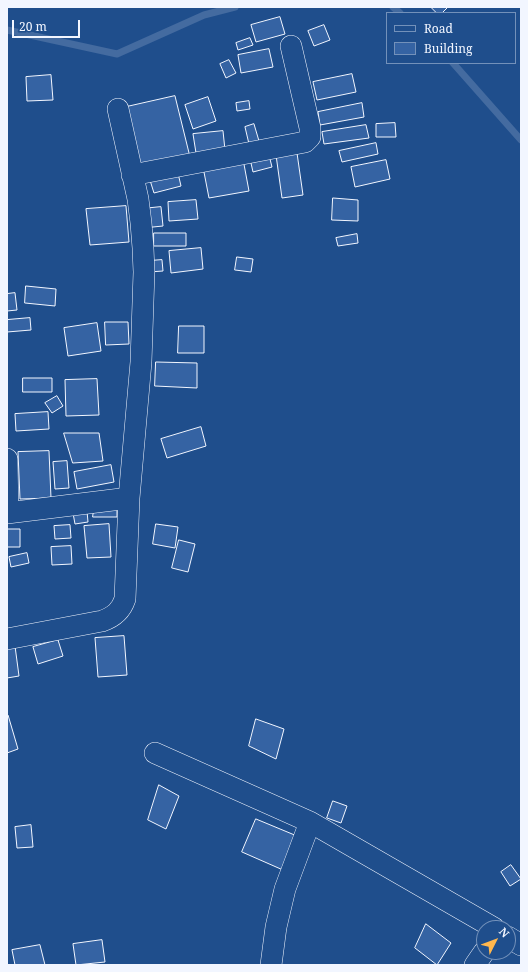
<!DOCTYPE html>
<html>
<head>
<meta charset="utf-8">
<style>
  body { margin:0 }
  #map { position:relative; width:528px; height:972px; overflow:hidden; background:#1f4e8c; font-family:"Noto Serif",serif }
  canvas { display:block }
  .frame { position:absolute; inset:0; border:8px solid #f2f6ff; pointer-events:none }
  .legend { position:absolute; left:386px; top:12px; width:130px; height:52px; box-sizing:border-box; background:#1f4e8c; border:1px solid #7391ba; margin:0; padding:5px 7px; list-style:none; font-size:12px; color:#f2f6ff }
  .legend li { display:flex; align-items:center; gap:8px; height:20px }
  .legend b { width:20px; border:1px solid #7391ba }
  .north { position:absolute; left:476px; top:920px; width:40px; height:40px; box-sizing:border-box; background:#1f4e8c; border:1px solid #7391ba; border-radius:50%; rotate:48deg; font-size:11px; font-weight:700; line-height:16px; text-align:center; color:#f2f6ff }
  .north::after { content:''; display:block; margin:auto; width:14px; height:18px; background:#ffb74d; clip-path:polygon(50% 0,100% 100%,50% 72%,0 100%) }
  .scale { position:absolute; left:12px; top:20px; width:68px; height:18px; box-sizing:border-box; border:2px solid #f2f6ff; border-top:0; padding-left:5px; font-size:12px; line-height:14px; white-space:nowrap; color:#f2f6ff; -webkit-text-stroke:3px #1f4e8c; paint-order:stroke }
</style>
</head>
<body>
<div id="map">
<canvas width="528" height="972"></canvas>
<div class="frame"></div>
<ul class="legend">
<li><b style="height:5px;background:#1f4e8c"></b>Road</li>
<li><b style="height:11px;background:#3563a3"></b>Building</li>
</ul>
<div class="north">N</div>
<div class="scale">20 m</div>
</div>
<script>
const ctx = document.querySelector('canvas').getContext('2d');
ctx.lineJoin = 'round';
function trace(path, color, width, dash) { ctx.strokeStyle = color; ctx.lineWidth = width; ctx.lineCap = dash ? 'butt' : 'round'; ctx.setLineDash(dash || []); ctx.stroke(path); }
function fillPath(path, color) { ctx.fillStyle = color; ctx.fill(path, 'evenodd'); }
const stream = new Path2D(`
  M393,7L400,13
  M7,30L117,54L204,15L235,7
  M453,63L521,140`);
const building = new Path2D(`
  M431,7H448L442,13H437Z
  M280,17L285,34L256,42L251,25Z
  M324,25L330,40L314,46L308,31Z
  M250,38L253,45L238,50L236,43Z
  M269,49L273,67L241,73L238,55Z
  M229,60L236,73L226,78L220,64Z
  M352,74L356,92L317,100L313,82Z
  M51,75L53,100L27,101L26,77Z
  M175,96L190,157L137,169L122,108Z
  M208,97L216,121L193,129L185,105Z
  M249,101L250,109L237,111L236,103Z
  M362,103L364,117L320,125L318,112Z
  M395,123L396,137H376V124Z
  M254,124L259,141L249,144L245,127Z
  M366,125L369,138L324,144L322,132Z
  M223,131L225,150L196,153L193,134Z
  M376,143L378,154L342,162L339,151Z
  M297,153L303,195L282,198L276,155Z
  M243,159L249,191L209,198L203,167Z
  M270,159L272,167L253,172L251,163Z
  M386,160L390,179L355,187L351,167Z
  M177,169L181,186L154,193L149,177Z
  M333,198L358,200V221L332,220Z
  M196,200L198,219L169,221L168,202Z
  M126,206L129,242L90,245L86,209Z
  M161,207L163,226L143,228L141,209Z
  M154,233H186V246H154Z
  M357,234L358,243L338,246L336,238Z
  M201,248L203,269L171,273L169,251Z
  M237,257L253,259L251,272L235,270Z
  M162,260L163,271L149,272V261Z
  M26,286L56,289L55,306L25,303Z
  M15,293L17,310L7,311V294Z
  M30,318L31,330L7,332V320Z
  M105,322H128L129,344L106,345Z
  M97,323L101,351L68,356L64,328Z
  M179,326H204V353H178Z
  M156,362L197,363V388L155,386Z
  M23,378H52V392H23Z
  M97,379L99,415L66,416L65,380Z
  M57,396L63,406L52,413L45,403Z
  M48,412L49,429L16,431L15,414Z
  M201,427L206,446L167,458L161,439Z
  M64,433H99L103,461L73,463Z
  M49,451L51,498L20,499L18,452Z
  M67,461L69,488L55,489L53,462Z
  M111,465L114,482L77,489L74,472Z
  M94,509H117V517H93Z
  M87,511L88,522L75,524L73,513Z
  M109,524L111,557L87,558L84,526Z
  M156,524L178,527L175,548L153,544Z
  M70,525L71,538L55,539L54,526Z
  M7,529H20V547H7Z
  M179,540L195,544L188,572L172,568Z
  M71,546L72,564L52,565L51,547Z
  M27,553L29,563L11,567L9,557Z
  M124,636L127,675L98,677L95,638Z
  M58,640L63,656L38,664L33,647Z
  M15,646L19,676L7,678V647Z
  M7,715H8L18,749L7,753Z
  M256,719L284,729L276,759L249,746Z
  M159,785L179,796L166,829L148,820Z
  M333,801L347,806L341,823L327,818Z
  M256,819L297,836L283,870L242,852Z
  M31,825L33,847L17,848L15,827Z
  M511,865L521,879L510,886L501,872Z
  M426,924L451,943L437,965L415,948Z
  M102,940L105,962L76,965L73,944Z
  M40,945L45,965H15L12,950Z`);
const street = new Path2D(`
  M132,175L305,142L310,137V128L291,46
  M7,459L8,513
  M7,513L129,498
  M7,639L102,621C114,617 121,611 125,599L129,498L141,362L144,272L143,248L141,223L138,199L118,109
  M155,753L310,822L494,928
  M508,937L521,945
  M271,965L276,927L285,889L310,822
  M475,965L484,952`);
trace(stream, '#446ba0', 7);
fillPath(building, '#3563a3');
trace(building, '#f2f6ff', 1);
trace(street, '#f2f6ff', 22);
trace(street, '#1f4e8c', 21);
</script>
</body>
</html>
